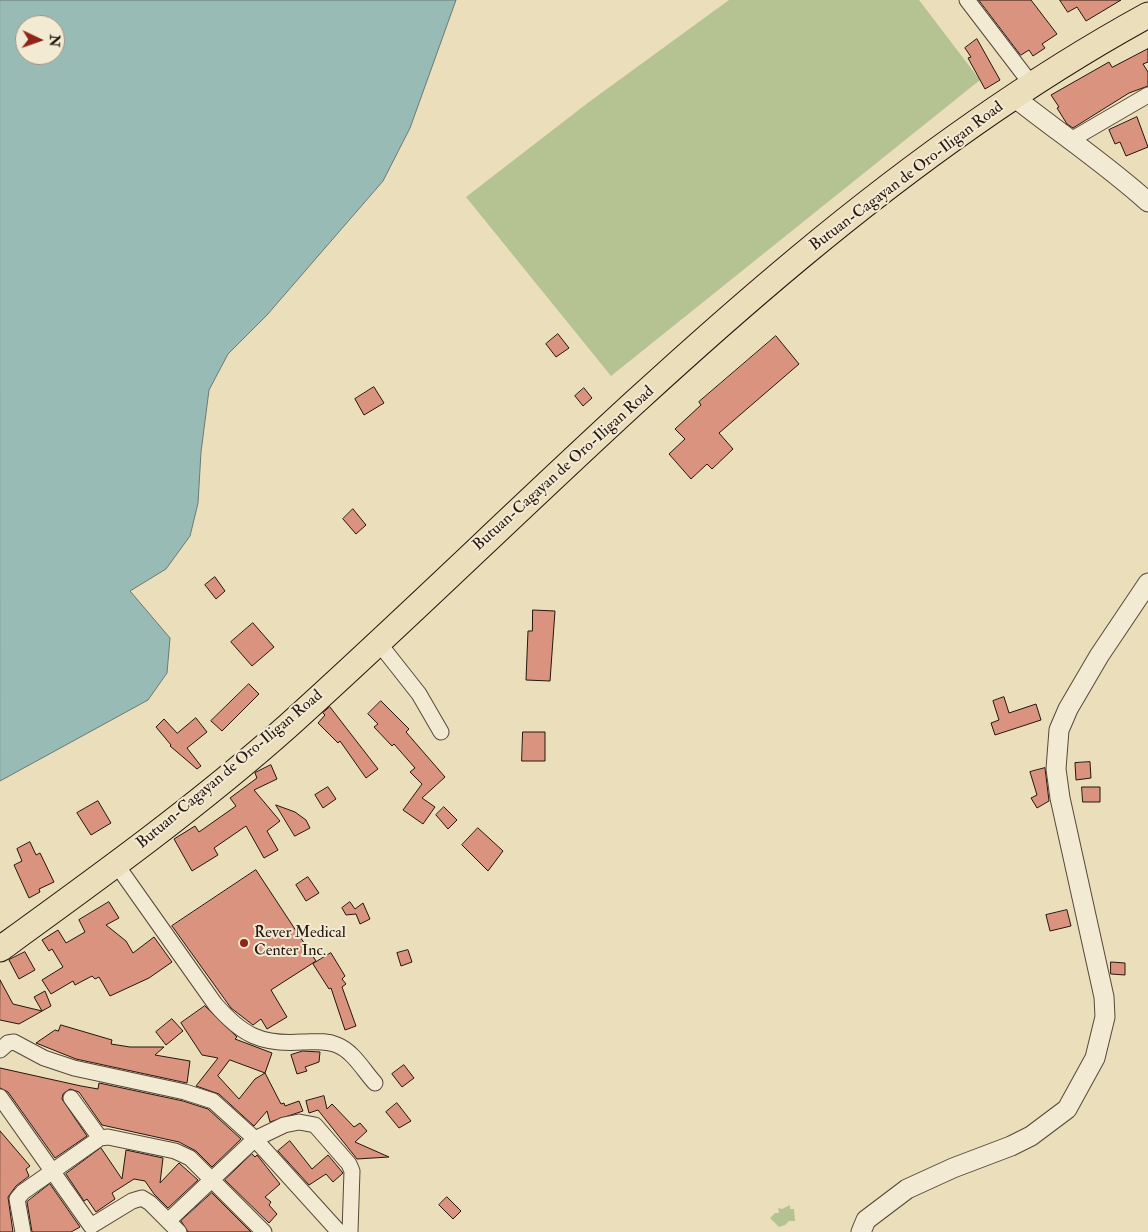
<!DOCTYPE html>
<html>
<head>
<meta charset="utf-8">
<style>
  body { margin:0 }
  #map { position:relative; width:1148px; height:1232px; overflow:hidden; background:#ebdeba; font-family:"IM FELL Double Pica",serif }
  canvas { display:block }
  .north { position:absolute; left:15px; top:15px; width:50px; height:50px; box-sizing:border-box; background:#f2ead2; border:1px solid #a09584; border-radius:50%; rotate:93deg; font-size:14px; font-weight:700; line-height:20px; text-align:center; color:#26160f }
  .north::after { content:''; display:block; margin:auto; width:18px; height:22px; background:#8f2418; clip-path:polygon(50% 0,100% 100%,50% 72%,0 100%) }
</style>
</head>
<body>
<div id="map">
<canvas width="1148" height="1232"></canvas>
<div class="north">N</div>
</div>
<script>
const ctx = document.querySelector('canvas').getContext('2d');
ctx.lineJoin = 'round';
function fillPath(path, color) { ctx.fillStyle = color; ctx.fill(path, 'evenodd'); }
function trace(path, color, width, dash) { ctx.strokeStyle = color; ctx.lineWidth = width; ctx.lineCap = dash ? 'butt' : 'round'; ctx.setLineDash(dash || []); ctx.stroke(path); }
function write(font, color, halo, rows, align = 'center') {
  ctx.font = font + ' "IM FELL Double Pica",serif'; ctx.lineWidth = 4; ctx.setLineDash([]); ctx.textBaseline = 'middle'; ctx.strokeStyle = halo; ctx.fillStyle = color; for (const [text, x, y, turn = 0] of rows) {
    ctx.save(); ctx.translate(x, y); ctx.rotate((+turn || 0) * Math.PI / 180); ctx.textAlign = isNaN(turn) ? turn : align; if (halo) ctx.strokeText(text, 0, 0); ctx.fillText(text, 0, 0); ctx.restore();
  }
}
const green = new Path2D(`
  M729,0H919L980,80L611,376L466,197L589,102Z
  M790,1205V1209H794L795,1221H789L785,1225L779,1227L770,1218L775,1213H779L778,1208L782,1209Z`);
const water = new Path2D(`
  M0,0H456L410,128L383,181L267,315L228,354L209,390L201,452L198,503L190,536L166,569L130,591L170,638L167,673L148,700L0,781ZM25,25H55V55H25Z`);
const building = new Path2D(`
  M979,0H1031L1057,34L1042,44L1045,48L1033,56L1029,50L1021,55Z
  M1060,0H1121L1086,21L1077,7L1068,12Z
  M977,39L1000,80L985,89L968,58L971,57L965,48Z
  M1148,49V62L1143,64L1148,72V86L1129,93L1073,128L1067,124L1057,108L1059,107L1051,95L1109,62L1112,67Z
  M1137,117L1148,147L1126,156L1120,142L1115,144L1109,130Z
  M558,334L569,348L556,357L546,344Z
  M776,336L799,364L719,433L733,449L712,469L707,464L691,479L669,454L685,439L675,429L701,405L699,402Z
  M374,387L384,403L364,415L355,399Z
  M584,388L592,398L583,406L575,396Z
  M353,509L366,525L356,534L343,519Z
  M215,577L225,591L216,599L205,585Z
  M533,610L555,611L550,681L526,680L528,631H532Z
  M253,623L274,647L252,666L231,642Z
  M249,684L259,694L222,731L211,721Z
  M1004,697L1009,713L1036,704L1041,720L995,735L991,723L999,720L993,701Z
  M381,701L409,729L406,732L445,777L422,798L435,807L423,824L403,810L422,784L410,772L415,768L394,744L392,746L374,727L378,724L368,714Z
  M330,707L378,769L366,778L340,741L338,743L318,723L325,715L323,713Z
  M196,718L207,732L187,748L201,766L197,769L170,746L171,745L156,727L164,719L177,733Z
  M523,732H545V761H522Z
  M1090,762L1091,778L1076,780L1075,763Z
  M271,765L277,779L254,790L280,821L267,831L278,850L264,858L246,826L214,848L218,855L192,871L174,839L195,826L199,832L236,806L230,798L257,778L255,773Z
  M1045,768L1049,801L1037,808L1031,798L1037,795L1030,772Z
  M328,787L336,799L323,808L315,795Z
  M1082,787H1100V802H1083Z
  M98,801L111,823L91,835L77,813Z
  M276,805L295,812L306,820L310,828L295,836Z
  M444,807L457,820L448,829L436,815Z
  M478,828L503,851L488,871L462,845Z
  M30,842L36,855L40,853L54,882L39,889L40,892L29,898L14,865L22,861L17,849Z
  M256,870L316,961L271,990L287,1017L267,1029L261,1019L253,1025L231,1008L172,926Z
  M308,877L319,893L306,901L296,885Z
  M109,902L119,918L106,925L126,941L133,953L154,937L172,962L149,978L110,996L99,977L95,979L92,976L75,985L73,981L51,994L42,980L63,967L52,949L49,951L42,940L58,930L66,943L85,932L79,920Z
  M350,902L355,909L363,903L370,919L360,924L356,914L346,915L342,908Z
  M1067,910L1071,926L1050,931L1046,915Z
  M408,950L412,962L401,966L397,953Z
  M25,952L35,970L19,979L9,960Z
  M331,953L345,976L342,979L346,984L342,987L356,1026L345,1030L331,988L329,989L313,964Z
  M1111,962L1125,963V975L1111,974Z
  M0,980L13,1004L42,1011L34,997L45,991L51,1006L19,1024L0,1020Z
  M205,1006L237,1037L235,1039L272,1053L265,1073L281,1104L284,1103L285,1106L299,1101L303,1111L270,1122L267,1111L254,1126L219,1094L196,1086L218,1058L202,1055L181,1023ZM230,1060L265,1073L255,1079L239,1099L218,1076Z
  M172,1019L183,1031L166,1045L156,1032Z
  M61,1025L112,1040L111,1044L130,1047H164L155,1055L190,1061L187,1083L76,1059L36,1043L55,1030L58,1031Z
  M303,1051L320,1052L319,1062L305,1067L307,1071L297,1074L291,1055Z
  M404,1065L414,1078L402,1087L392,1074Z
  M0,1068L81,1086L98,1089L99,1083L183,1101L208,1109L241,1139L212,1167L196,1151L179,1142L102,1125L79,1092L70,1089L63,1094L62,1099L87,1136L55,1158L8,1092L0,1088Z
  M324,1096L327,1109L332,1104L354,1127L360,1123L367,1131L355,1142L389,1157L357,1159L318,1110L309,1113L306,1101Z
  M397,1103L411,1121L399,1128L386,1112Z
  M0,1131L30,1166L26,1169L29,1176L16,1186L8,1197L13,1232H0Z
  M290,1141L312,1169L328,1155L343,1173L333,1182L326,1174L309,1185L278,1151Z
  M101,1148L122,1179L126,1150L163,1158L160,1183L179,1163L198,1180L168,1208L154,1194L145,1181L134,1179L112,1193L115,1199L96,1212L87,1199L84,1201L66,1174Z
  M252,1154L255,1157L257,1155L280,1184L265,1197L271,1202L269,1205L277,1214L269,1223L225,1180Z
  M50,1184L80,1227L71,1232H32L27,1202Z
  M212,1193L251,1232H188L181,1221Z
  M447,1197L461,1211L453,1219L439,1205Z`);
const minor = new Path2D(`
  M967,0L1032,85
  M1069,141L1148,95
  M378,642L419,694L441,732
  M116,864L215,1004C242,1035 261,1045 302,1042C314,1042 326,1040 337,1045C353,1051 364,1071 375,1083
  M0,1050L8,1043L14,1042L44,1058L74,1068L185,1092L213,1101L253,1137L339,1232
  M0,1097L91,1226L132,1201L142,1198L150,1203L179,1232
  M71,1098L100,1138
  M168,1221L255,1139L284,1125L299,1122L315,1125L349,1164L352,1171L350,1232
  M23,1232L17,1199L23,1192L100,1138L108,1137L175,1151L190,1158L264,1232`);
const tertiary = new Path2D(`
  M1014,97C1058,132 1106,164 1148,202
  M861,1232L866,1220L907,1189L953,1168L1011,1146L1031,1136L1067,1109L1095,1058L1105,1017L1104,997L1060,798L1056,769L1059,730L1068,709L1099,656L1148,583`);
const trunk = new Path2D(`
  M0,949C98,878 198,806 289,725C563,478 821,194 1148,15`);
const markers = [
  [244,943,5,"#8f2418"]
];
const streetNames = [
  ["Butuan-Cagayan de Oro-Iligan Road",907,177,-37],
  ["Butuan-Cagayan de Oro-Iligan Road",564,469,-42],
  ["Butuan-Cagayan de Oro-Iligan Road",230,770,-40]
];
const poiNames = [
  ["Rever Medical",254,934],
  ["Center Inc.",254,952]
];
fillPath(green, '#b5c292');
fillPath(water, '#99bbb5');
trace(water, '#6b7973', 1);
fillPath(building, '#d9937e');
trace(building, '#26160f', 1);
trace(minor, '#57483a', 17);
trace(tertiary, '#57483a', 21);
trace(trunk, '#26160f', 27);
trace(minor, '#f2ead2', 15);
trace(tertiary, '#f2ead2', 19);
trace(trunk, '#ebdeba', 25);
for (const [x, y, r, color] of markers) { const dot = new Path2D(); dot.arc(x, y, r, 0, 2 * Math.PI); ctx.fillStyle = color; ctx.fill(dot); trace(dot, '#f2ead2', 2); }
write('16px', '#26160f', '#f2ead2', streetNames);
write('16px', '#26160f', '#f2ead2', poiNames, 'left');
</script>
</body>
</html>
